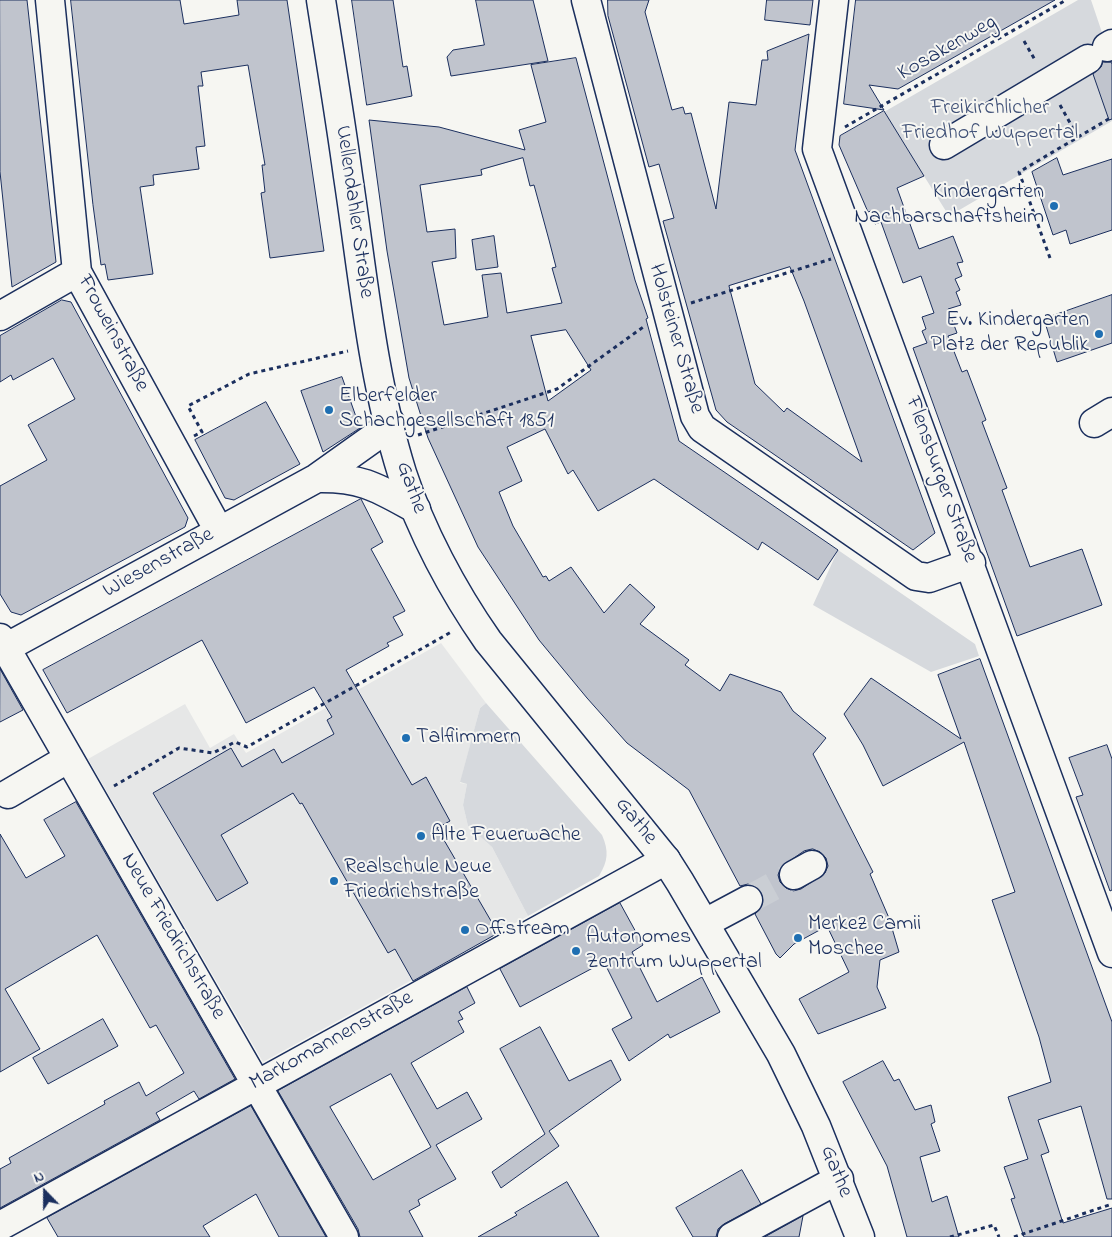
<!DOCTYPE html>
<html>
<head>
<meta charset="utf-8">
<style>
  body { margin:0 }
  #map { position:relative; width:1112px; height:1237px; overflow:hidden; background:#f6f6f2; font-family:"Indie Flower",sans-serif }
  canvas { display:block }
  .north { position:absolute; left:20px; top:1167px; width:50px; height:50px; -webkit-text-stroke:4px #f6f6f2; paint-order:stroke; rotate:338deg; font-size:14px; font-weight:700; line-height:20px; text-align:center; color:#1b2f5e }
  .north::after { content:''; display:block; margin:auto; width:18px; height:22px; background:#1b2f5e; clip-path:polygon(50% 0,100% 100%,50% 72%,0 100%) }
</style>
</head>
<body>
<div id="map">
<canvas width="1112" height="1237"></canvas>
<div class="north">N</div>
</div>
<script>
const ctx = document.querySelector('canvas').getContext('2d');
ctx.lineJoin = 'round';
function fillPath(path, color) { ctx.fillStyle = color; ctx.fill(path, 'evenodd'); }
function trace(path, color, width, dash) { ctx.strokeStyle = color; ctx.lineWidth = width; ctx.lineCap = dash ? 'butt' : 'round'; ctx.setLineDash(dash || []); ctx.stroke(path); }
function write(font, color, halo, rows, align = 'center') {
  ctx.font = font + ' "Indie Flower",sans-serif'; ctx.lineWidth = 4; ctx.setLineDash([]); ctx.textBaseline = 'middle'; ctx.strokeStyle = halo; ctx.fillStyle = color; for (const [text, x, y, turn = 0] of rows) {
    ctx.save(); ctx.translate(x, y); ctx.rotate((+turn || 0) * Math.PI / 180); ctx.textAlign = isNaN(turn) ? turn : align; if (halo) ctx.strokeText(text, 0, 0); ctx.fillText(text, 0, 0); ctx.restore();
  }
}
const built = new Path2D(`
  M441,643L486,703L480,708L460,783L467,784L463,805L468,826L492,847L528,916L263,1062L88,759L185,704L210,748L234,734L246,753Z`);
const green = new Path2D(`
  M1078,0H1091L1112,62V121L949,216L884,112Z
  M838,550L975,644L979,656L931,672L813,605Z
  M486,703L602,835C609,851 608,861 599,876L528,916L492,847L468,826L463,805L467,784L460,782L480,708Z`);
const building = new Path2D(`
  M0,0H27L56,262L12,287L0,172Z
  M71,0H180L184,24L239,15L237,0H287L324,251L270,258L261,193L265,192L262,165H265L248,65L201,72L203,86H198L205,146L196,147L199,169L153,175L154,185L140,187L153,274L108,280L105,264L101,265L93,205Z
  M352,0H393L403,67L407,66L412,96L367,105Z
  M476,0H533L548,61L451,76L447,57L453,50L484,45Z
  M608,0H649L645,12L672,110L683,107L685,114L691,113L716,209L729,102L756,105L762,60H768L767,51L809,34L795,150L935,533L913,550L727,422L716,410L663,221L674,218L659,164L649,167L608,16ZM790,267L804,301L862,462L787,408L784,412L755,384L729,286Z
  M767,0H813L810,25L765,20Z
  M856,0H1055L898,89L869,85L884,110L844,104Z
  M576,58L635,280L648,318L646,319L679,441L838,550L818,580L762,542L758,550L654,479L598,511L573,470L568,474L545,429L507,447L522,481L499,492L513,526L543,577L546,576L549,581L571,567L604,613L630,584L655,607L640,624L689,660L685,665L720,691L730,674L781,692L793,711L826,738L813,754L873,872L870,874L889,918L899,952L880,960L877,987L886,1008L818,1034L799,999L849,972L827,926L794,944L780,958L776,954L755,914L761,908L764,901L762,893L756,887L748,884L740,886L689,790L627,743L587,698L539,640L478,547L428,438L409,378L387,251L369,120L439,127L525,150L519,130L546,122L531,65ZM523,158L530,186L534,185L549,240L556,267L552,268L562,303L507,313L501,273L482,275L488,317L444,325L432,262L456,258L455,229L427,232L420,185L482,175L481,170ZM566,330L591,370L548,401L531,336ZM813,849L820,852L826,858L828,866L825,873L801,889L793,891L786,888L780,882L778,875L781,867L804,851Z
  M1103,62H1111L1112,64V119L1109,120L1093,74L1101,67Z
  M884,111L924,176L897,188L919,249L953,236L963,262L957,263L962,276L955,279L960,290L956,292L961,305L948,309L957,333L948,336L962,372L967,370L986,420L982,422L1007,488L1002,490L1030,567L1082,549L1102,605L1017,636L913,348L927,343L922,331L926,329L922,317L934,313L921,276L903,283L881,222L875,224L871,211L868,212L839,145L840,136Z
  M1057,158L1063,175L1112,159V230L1070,244L1066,230L1053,235L1032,172Z
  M494,236L498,267L476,270L472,240Z
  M1112,295V343L1057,362L1044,319Z
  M62,300L71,302L188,518L185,527L21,615L11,612L0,594V486L47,460L28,425L75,399L53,358L13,380L11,375L0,382V336Z
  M342,377L360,428L323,452L301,391Z
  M266,402L300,464L234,500L225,498L195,440Z
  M361,499L383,542L371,549L405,611L393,617L403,635L387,643L389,646L346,670L412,785L426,777L450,821L437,828L498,933L413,981L395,949L388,953L302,803L300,804L293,793L221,835L248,883L217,901L153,793L231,748L242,767L274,749L282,763L334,734L327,720L332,717L314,687L246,723L202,640L67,713L43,670Z
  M980,659L1112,1022V1199H1107L1081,1106L1038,1120L1049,1152L1041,1155L1063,1223L1112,1208V1237H1024L1011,1199L1015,1198L1004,1167L1028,1159L1008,1097L1051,1082L1039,1037L992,900L1015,892L964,742L883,786L863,745L844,714L871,678L961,739L938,675Z
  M0,669L23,710L0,722Z
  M1107,745L1112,759V890L1110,891L1076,797L1083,795L1069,758Z
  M76,802L235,1079L199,1099L194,1091L156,1113L160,1120L0,1208V1169L11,1163L9,1158L105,1104L104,1101L139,1082L146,1096L184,1073L156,1025L150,1028L97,935L5,989L40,1049L0,1072V834L26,878L65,856L44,820Z
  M620,903L643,945L632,952L657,1002L702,977L720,1012L670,1038L668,1034L629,1061L612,1029L632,1018L604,962L520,1007L500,969Z
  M467,987L475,1003L459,1012L463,1019L458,1021L464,1032L411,1063L437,1109L467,1092L482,1119L436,1145L456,1179L418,1200L420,1205L409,1211L423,1237H360L358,1229L278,1091ZM391,1074L431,1147L373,1180L330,1107Z
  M103,1019L118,1046L48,1084L33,1058Z
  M540,1027L569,1081L611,1060L621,1080L549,1131L559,1146L501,1188L492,1172L545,1134L500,1049Z
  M883,1061L894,1081L899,1079L915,1110L931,1105L935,1122L931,1124L940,1151L920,1157L932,1202L947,1196L959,1237H907L887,1166L843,1082Z
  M251,1106L326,1237H279L256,1194L203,1226L210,1237H58L47,1218Z
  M742,1170L761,1204L724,1224L718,1229L716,1237H693L676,1208Z
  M567,1182L599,1237H478L517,1215L515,1213Z
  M803,1216L799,1237H765Z`);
const minorTunnel = new Path2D(`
  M748,900L794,875`);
const path = new Path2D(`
  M1024,41L1035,60
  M1060,105L1078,137
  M845,127L1066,0
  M1050,258L1019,172L1112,117
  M691,303L831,259
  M418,435L557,389L646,325
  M194,436L202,432L188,406L249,374L348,351
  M114,786L179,748L213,753L235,742L247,747L453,631
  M950,1237L994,1225L999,1237
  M1014,1237L1112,1204`);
const minor = new Path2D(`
  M50,0L77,272L219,531
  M586,0L695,416L702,428L916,576L929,578L971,563
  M834,0L817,149L1112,953
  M1107,47L1112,44
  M944,145L1088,59
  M0,316L77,272
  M1094,423L1112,412
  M317,478C362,477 378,488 416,509
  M0,638L344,1237
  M0,651L317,478L376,436L390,422
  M8,794L69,758
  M794,875L812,865
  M705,923L748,900
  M0,1226L666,860
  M732,1237L839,1179`);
const major = new Path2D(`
  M321,0C330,58 340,117 348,176C363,275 372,377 402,473C421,531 453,591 488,641L666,860L680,882L781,1054L816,1126L860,1237`);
const markers = [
  [1054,206,5,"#1f6fb2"],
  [1099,334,5,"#1f6fb2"],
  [329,410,5,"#1f6fb2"],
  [406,738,5,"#1f6fb2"],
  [421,836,5,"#1f6fb2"],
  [334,881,5,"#1f6fb2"],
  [465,930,5,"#1f6fb2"],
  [798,938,5,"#1f6fb2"],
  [576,951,5,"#1f6fb2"]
];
const streetNames = [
  ["Kosakenweg",948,49,-30],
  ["Uellendahler Straße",353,212,82],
  ["Froweinstraße",112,334,62],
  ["Holsteiner Straße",675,339,74],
  ["Flensburger Straße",940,480,70],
  ["Gathe",410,488,70],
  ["Wiesenstraße",159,564,-29],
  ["Gathe",635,822,51],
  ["Neue Friedrichstraße",172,937,60],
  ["Markomannenstraße",332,1042,-29],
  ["Gathe",835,1172,68]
];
const parkNames = [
  ["Freikirchlicher",990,109],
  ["Friedhof Wuppertal",990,134]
];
const poiNames = [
  ["Kindergarten",1044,193,"right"],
  ["Nachbarschaftsheim",1044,218,"right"],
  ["Ev. Kindergarten",1089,321,"right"],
  ["Platz der Republik",1089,346,"right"],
  ["Elberfelder",339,397],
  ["Schachgesellschaft 1851",339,422],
  ["Talflimmern",416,738],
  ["Alte Feuerwache",431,836],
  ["Realschule Neue",344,868],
  ["Friedrichstraße",344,893],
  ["Merkez Camii",808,925],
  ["Moschee",808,950],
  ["Offstream",475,930],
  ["Autonomes",586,938],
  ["Zentrum Wuppertal",586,963]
];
fillPath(built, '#e6e7e7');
fillPath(green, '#d6d9dd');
fillPath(building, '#c0c4cd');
trace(building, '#1b2f5e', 1);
trace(minorTunnel, '#caced4', 28, [28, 14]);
trace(minor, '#1b2f5e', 31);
trace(major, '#1b2f5e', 31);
trace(path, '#1b2f5e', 3, [4, 4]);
trace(minor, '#f6f6f2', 28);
trace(major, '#f6f6f2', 28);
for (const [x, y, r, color] of markers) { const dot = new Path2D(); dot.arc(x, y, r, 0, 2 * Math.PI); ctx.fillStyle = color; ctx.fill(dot); trace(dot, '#f6f6f2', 2); }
write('22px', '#1b2f5e', '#f6f6f2', streetNames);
write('22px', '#405177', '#f6f6f2', parkNames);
write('22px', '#1b2f5e', '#f6f6f2', poiNames, 'left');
</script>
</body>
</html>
